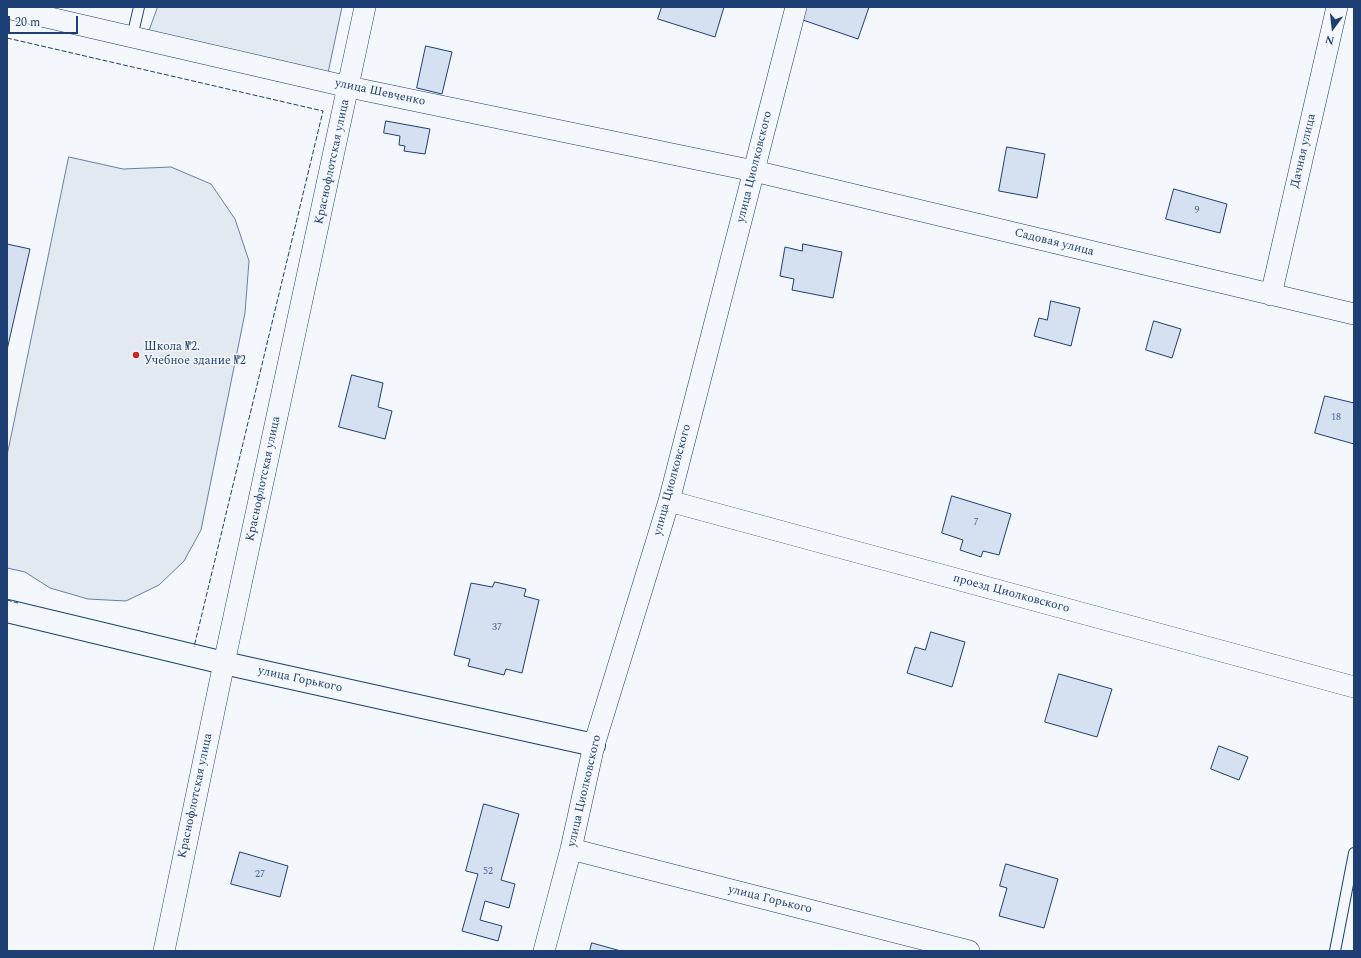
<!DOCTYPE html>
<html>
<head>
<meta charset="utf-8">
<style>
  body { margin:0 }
  #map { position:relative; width:1361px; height:958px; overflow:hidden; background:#f4f7fb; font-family:Spectral,serif }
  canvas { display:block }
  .frame { position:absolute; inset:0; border:8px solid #1d3f73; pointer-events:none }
  .north { position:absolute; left:1313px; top:8px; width:40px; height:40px; -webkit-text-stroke:3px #f4f7fb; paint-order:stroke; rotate:195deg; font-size:11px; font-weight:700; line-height:16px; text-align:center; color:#1d3f73 }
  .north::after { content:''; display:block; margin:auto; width:14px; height:18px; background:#1d3f73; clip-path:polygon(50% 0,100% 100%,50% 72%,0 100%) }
  .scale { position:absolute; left:8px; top:16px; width:70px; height:18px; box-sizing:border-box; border:2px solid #1d3f73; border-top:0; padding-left:5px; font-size:12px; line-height:14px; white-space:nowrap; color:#1d3f73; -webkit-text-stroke:3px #f4f7fb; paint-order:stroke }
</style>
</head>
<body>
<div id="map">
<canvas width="1361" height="958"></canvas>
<div class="frame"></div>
<div class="north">N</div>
<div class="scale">20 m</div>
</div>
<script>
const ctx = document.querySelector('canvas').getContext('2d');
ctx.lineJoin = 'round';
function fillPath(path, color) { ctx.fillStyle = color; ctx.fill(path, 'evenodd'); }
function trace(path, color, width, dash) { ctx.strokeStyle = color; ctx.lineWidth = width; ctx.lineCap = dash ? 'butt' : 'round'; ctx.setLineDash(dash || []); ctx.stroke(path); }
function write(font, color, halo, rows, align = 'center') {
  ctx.font = font + ' Spectral,serif'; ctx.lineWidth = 3; ctx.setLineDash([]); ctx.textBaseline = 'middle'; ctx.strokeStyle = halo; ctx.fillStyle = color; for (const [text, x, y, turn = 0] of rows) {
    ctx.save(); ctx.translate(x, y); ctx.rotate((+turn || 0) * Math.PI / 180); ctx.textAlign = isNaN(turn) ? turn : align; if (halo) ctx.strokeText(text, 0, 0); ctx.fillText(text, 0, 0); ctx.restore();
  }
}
const green = new Path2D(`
  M158,7H342L328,73L147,37Z
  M69,157L123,169L171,167L211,184L235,219L249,261L245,313L201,530L184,561L159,585L126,601L88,599L50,588L25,572L7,568V456Z`);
const building = new Path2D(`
  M662,7H724L715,37L658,19Z
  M804,7H869L858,39L800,19Z
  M426,46L452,52L442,94L417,88Z
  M386,121L430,129L425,154L404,151L405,146L399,145L400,136L384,133Z
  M1007,147L1045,154L1037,198L999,191Z
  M1174,189L1227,204L1220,233L1166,219Z
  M7,244L30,249L7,350Z
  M803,244L842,252L833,298L792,290L794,279L780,276L785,247L802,251Z
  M1051,301L1080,308L1071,346L1034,336L1039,318L1047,320Z
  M1154,321L1181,329L1172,358L1146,350Z
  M352,375L383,383L378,407L392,411L385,439L339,427Z
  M1325,396L1354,403V444L1315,433Z
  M952,496L1011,514L999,555L983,551L981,557L960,550L963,540L942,533Z
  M495,582L526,589L524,596L539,600L522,673L506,669L504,675L468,666L470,659L454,655L471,583L492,587Z
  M931,632L965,642L952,687L907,673L915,647L925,650Z
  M1059,674L1112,689L1097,737L1045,722Z
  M1219,746L1248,757L1239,780L1211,769Z
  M484,804L519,814L501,880L515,884L509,908L485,901L480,920L502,926L498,941L462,931L478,874L466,871Z
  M240,852L288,866L280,897L231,884Z
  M1006,864L1058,879L1044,928L999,916L1007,888L1000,886Z
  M592,943L621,951H590Z`);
const service = new Path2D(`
  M132,37L139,7
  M1335,951L1354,853`);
const minor = new Path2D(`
  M7,8L349,87L754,171L1354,314
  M1271,295L1337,7
  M669,501L1354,687
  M571,849L969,951
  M164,951L224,663L365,7
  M544,951L571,849L594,745L669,501L796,7`);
const tertiary = new Path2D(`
  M7,611L224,663L594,745`);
const fence = new Path2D(`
  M7,38L323,111L194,647
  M7,600L18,603`);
const markers = [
  [136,355,4,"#c62828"]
];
const numberNames = [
  ["9",1197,211],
  ["18",1336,418],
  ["7",976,523],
  ["37",497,628],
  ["52",488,872],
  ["27",260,875]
];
const streetNames = [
  ["улица Шевченко",380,93,12],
  ["Дачная улица",1304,151,-77],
  ["Краснофлотская улица",333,162,-78],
  ["улица Циолковского",755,167,-76],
  ["Садовая улица",1054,243,14],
  ["Краснофлотская улица",264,479,-78],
  ["улица Циолковского",673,480,-75],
  ["проезд Циолковского",1011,594,15],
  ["улица Горького",300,680,12],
  ["улица Циолковского",585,791,-77],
  ["Краснофлотская улица",196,796,-78],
  ["улица Горького",770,900,14]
];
const poiNames = [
  ["Школа №2.",144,348],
  ["Учебное здание №2",144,362]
];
fillPath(green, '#e3e9f0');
trace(green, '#687fa3', 1);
fillPath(building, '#d5e0f0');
trace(building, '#1d3f73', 1);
trace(service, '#1d3f73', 12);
trace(minor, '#1d3f73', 22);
trace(tertiary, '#1d3f73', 24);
trace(service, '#f4f7fb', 10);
trace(minor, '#f4f7fb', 21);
trace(tertiary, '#f4f7fb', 22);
trace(fence, '#1d3f73', 1, [5, 2]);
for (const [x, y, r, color] of markers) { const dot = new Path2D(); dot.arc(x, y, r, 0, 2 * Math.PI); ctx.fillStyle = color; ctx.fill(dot); trace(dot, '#f4f7fb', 1.5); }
write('10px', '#4b6792', null, numberNames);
write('12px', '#1d3f73', '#f4f7fb', streetNames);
write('12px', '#1d3f73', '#f4f7fb', poiNames, 'left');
</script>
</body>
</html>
